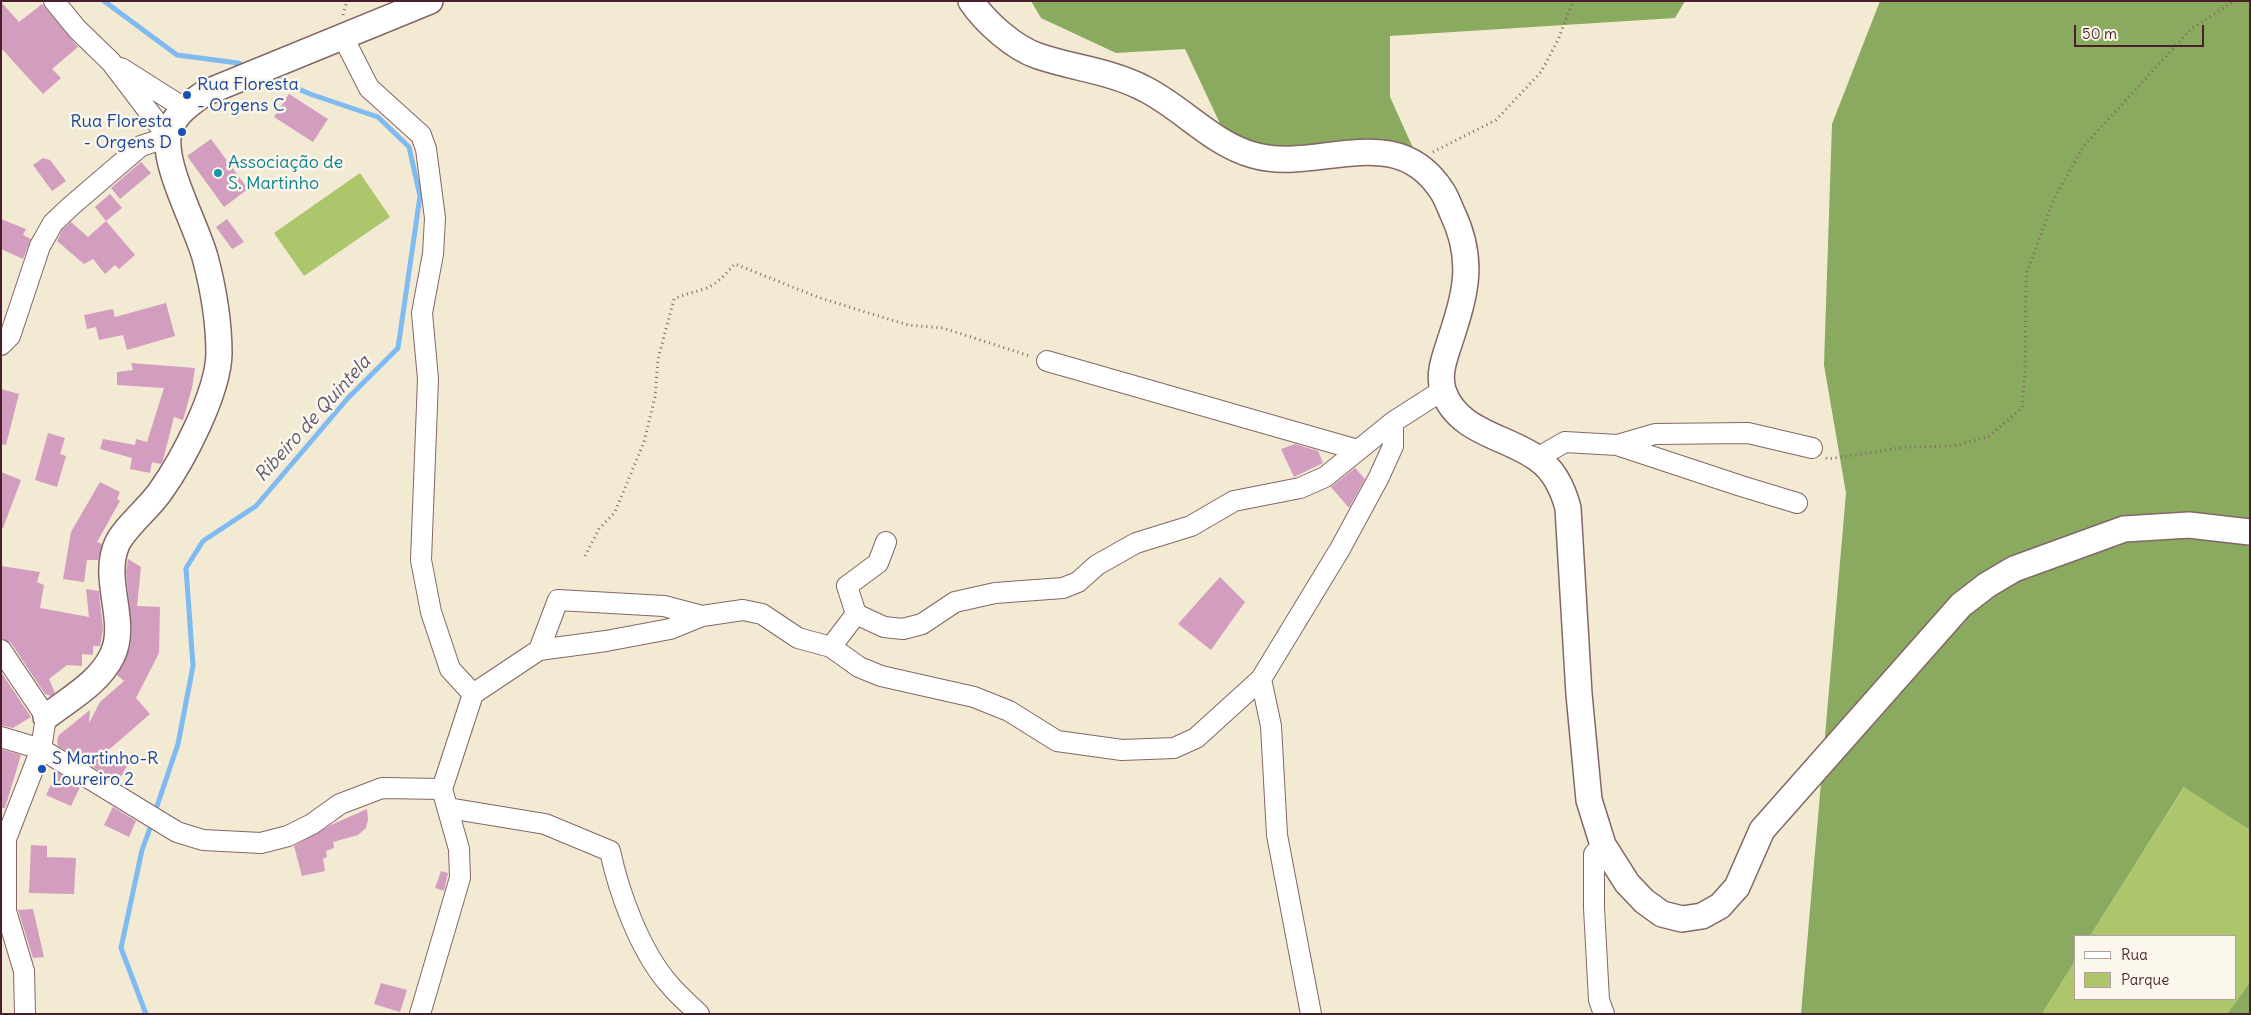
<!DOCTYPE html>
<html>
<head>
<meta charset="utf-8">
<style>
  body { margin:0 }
  #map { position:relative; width:2251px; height:1015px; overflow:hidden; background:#f3ead3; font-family:Delius,sans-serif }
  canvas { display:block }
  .frame { position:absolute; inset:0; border:2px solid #4a1f2b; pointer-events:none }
  .legend { position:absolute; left:2074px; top:935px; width:162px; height:65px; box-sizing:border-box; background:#fbf7ec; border:1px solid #b4a19f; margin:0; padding:6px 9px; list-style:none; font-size:15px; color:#4a1f2b }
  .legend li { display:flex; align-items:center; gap:10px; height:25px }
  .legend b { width:25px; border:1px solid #b4a19f }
  .scale { position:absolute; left:2074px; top:25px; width:130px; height:22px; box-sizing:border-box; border:2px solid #4a1f2b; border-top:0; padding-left:6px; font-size:15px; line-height:18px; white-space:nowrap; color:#4a1f2b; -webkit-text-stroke:4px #fbf7ec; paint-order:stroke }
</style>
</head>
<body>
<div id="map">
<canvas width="2251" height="1015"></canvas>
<div class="frame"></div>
<ul class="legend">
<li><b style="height:6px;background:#fff"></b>Rua</li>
<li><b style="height:14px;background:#adc56b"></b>Parque</li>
</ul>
<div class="scale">50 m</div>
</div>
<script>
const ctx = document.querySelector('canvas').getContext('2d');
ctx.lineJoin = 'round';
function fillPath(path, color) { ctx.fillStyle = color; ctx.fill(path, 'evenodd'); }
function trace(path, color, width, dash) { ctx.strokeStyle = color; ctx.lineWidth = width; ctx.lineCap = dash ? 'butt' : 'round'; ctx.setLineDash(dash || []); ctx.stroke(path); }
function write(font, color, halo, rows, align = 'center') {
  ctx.font = font + ' Delius,sans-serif'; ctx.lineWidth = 5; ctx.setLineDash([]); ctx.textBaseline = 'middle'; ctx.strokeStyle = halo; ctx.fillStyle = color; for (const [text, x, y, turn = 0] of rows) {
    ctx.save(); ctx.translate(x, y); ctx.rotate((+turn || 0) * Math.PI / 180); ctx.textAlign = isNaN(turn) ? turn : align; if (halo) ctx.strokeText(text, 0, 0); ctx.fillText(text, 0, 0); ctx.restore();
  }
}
const green = new Path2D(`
  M360,173L390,217L304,276L274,233Z
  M2185,786L2250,830V982L2227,1014H2045L2043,1012L2075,961V999H2235V936H2090Z`);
const forest = new Path2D(`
  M1031,1H1685L1675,18L1390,36V97L1423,170L1231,147L1185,49L1116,53L1041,18Z
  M1880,1H2250V830L2184,787L2090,936H2075V961L2043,1012L2045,1014H1801L1846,493L1824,365L1832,124Z
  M2250,982V1014H2227Z`);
const stream = new Path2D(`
  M104,1L177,55L238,63L247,67
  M155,812L178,744L193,666L186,568L203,541L256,506L348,398L398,348L420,196L409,147L378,117L310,94L269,76
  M146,1014L121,948L142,850L152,823`);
const building = new Path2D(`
  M1,2L19,22L42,4L78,47L52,69L61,78L43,94L1,48Z
  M289,94L328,119L313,142L274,117Z
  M211,139L248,189L224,207L187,156Z
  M43,158L50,160L66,181L52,191L33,165Z
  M141,162L151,173L120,199L111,188Z
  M110,194L122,208L106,221L95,207Z
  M1,219L26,229L23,235L31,239L23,259L1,249Z
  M227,219L244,242L232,249L216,227Z
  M106,221L135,255L119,269L115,265L105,274L93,259L84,264L57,241L62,230L71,222L88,237Z
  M166,303L175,336L127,350L123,335L99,340L96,327L87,329L84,315L113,309L115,317Z
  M131,363L195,368L192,388L183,420L174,417L163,460L161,464L152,462L150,473L130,469L132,458L100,449L103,439L135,445L136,439L147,442L164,388L117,385V372L133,370Z
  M1,389L19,394L6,445L1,444Z
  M48,433L65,438L60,454L66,456L57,487L35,480Z
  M1295,444L1318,451L1323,463L1294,477L1281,449Z
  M1355,468L1365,479L1349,508L1331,487Z
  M1,472L21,480L3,528H1Z
  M100,482L120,492L117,499L120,501L97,542L102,544L98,560H87L84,582L63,579L71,532Z
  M128,559L141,567L137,606L160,607L159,653L136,698L150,714L104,754L127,766L118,782L58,746L57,740L59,735L90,710L89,723L100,702L124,681L117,675L130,648L132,630L126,572Z
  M1,566L40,572L37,582L44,585L40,608L89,617L86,589L99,591L103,629L100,646H93V655L82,654V666L67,665L49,679L55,693L51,696L45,694L11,643L1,638Z
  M1220,577L1245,602L1211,650L1178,624Z
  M1,672L31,717L13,728L1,725Z
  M1,749L21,755L5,808H1Z
  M57,772L80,787L71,806L46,795Z
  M113,807L136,821L129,837L104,825Z
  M367,809L368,820L366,828L358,835L333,842L334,848L326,851L327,857L323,859L325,871L302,876L294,846L331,825Z
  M31,845L47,846V857L76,858L74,894L29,893Z
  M441,871L448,873L444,891L435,888Z
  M33,909L44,957L33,958L18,910Z
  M381,983L407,990L400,1012L374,1004Z`);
const path = new Path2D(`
  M343,15L347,1
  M1433,152L1496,120L1541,72L1558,40L1573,1
  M1826,458L1828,459L1906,447L1953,446L1988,437L2022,408L2025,373L2026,275L2054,199L2083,147L2191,29L2234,1
  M585,556L599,529L615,512L644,442L655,397L658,359L674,299C684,294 693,293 704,289C717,285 726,273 735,264L820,298L908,325L943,328L1030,356`);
const minor = new Path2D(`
  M343,37L369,88L421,135L426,149L435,218L433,254L422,313L428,379L421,560L431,612L450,669L473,694
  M121,68L184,108
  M1,345L10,336L40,246L53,223L71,206L141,146L168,137L111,62L77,29L54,1
  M1047,361L1358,450
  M1617,445L1741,486L1797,503
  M1537,458L1565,442L1617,445L1655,434L1748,433L1812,448
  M856,614L847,586L878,563L886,542
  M831,647L856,614L884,627L903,629L922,624L955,602L995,593L1063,588L1078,582L1097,565L1136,543L1191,526L1234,501L1300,488L1325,477L1393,422L1443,390
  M1,650L46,717L41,749L6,839V911L24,971L25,1014
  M539,650L558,600L664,606L702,616
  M1261,679L1271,726L1277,835L1311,1014
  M473,694L539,650L606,641L670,629L702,616L743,610L762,614L798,638L831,647L859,667L881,676L974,697L1009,711L1057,741L1122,750L1174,748L1196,738L1261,679L1340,549L1379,477L1393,446V422
  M1,737L41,749L177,832L203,840L261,843L288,836L312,824L340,804L382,788L442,789
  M448,808L545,824L610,851C619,893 640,951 669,984C678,995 689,1004 699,1014
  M1603,845L1594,854V908L1599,1000L1604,1014
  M420,1014L460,878L459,849L442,789L473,694`);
const tertiary = new Path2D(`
  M971,1C985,22 1014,48 1038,56C1073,68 1110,71 1143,88C1182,107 1211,143 1253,155C1317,174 1395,118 1442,191C1446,197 1449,205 1452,212C1475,260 1466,292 1450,341C1445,357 1438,373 1443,390C1457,433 1507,436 1538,459C1555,471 1563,489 1568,508L1579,694L1589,800L1603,845L1627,883L1644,901L1662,914L1682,919L1702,916L1720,906L1737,887L1762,830L1961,605L1987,585L2014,569L2124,529L2189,525L2250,532
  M46,717C69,699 99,683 112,656C129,622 101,580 117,544C124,528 149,508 160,492C183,460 218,393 219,354C219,322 213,287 205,257C196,225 165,169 168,138C171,116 189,104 205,93L430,1`);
const markers = [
  [187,95,5,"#1a4fb4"],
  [182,132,5,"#1a4fb4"],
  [218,173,5,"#0f9aa8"],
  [42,769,5,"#1a4fb4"]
];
const transitNames = [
  ["Rua Floresta",197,85],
  ["- Orgens C",197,106],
  ["Rua Floresta",172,122,"right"],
  ["- Orgens D",172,143,"right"],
  ["S Martinho-R",52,759],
  ["Loureiro 2",52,780]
];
const cultureNames = [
  ["Associação de",228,163],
  ["S. Martinho",228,184]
];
const waterNames = [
  ["Ribeiro de Quintela",313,419,-48]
];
fillPath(green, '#adc56b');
fillPath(forest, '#8aaa5f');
trace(stream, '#7fbaf1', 5);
fillPath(building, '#d29dbf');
trace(minor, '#856666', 22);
trace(tertiary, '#856666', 28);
trace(path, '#856666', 3, [1, 4]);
trace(minor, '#fff', 20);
trace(tertiary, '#fff', 25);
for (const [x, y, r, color] of markers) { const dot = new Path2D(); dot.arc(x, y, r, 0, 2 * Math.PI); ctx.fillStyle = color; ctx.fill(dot); trace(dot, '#fbf7ec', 2); }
write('18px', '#164399', '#fbf7ec', transitNames, 'left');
write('18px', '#0d838f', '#fbf7ec', cultureNames, 'left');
write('italic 19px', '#5d5570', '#fbf7ec', waterNames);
</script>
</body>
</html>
